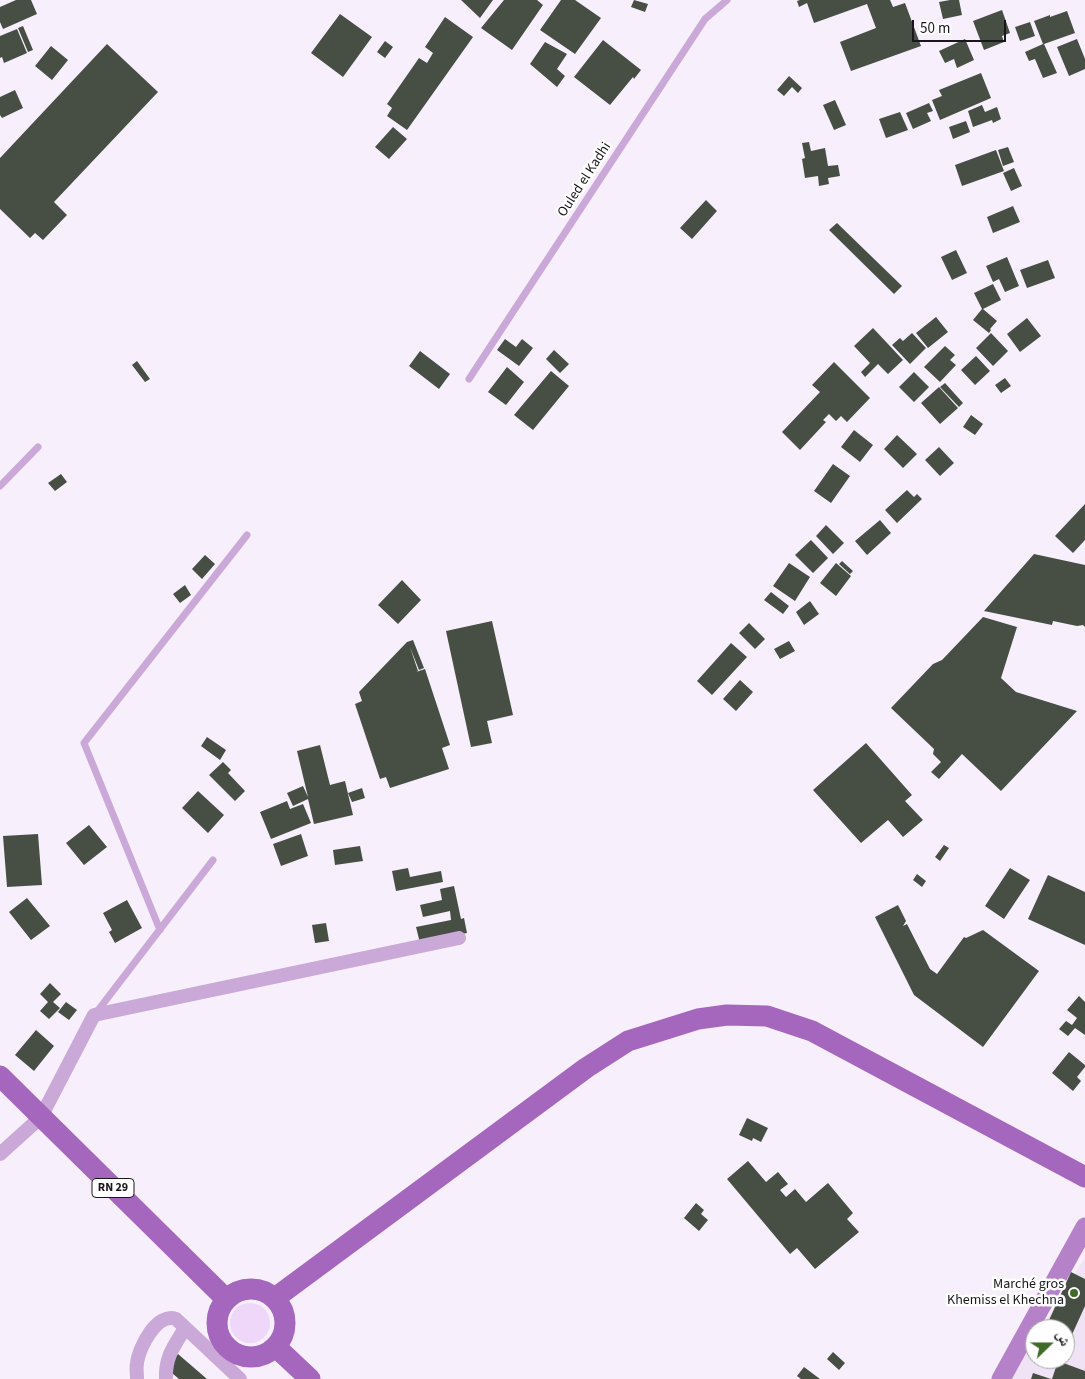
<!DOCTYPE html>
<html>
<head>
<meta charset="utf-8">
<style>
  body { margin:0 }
  #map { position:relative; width:1085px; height:1379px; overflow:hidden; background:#f7effb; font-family:"Source Sans 3","Noto Naskh Arabic",sans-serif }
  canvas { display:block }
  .north { position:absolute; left:1025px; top:1319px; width:50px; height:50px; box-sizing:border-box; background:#fff; border:1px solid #a3a2a4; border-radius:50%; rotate:68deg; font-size:14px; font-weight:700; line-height:20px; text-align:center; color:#19171b }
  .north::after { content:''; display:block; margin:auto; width:18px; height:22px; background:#3f6a27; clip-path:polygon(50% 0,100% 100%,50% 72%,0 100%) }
  .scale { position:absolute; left:912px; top:20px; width:94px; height:22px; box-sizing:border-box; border:2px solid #19171b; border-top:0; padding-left:6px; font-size:15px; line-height:18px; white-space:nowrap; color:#19171b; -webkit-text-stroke:4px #fff; paint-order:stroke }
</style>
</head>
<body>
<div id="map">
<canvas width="1085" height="1379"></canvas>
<div class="north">ش</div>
<div class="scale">50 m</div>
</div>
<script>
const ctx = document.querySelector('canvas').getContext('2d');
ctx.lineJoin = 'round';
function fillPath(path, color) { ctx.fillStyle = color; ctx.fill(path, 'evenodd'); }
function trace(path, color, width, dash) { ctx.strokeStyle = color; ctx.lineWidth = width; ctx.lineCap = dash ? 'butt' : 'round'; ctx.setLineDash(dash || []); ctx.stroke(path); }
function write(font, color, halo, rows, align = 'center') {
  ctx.font = font + ' "Source Sans 3",sans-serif'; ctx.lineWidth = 5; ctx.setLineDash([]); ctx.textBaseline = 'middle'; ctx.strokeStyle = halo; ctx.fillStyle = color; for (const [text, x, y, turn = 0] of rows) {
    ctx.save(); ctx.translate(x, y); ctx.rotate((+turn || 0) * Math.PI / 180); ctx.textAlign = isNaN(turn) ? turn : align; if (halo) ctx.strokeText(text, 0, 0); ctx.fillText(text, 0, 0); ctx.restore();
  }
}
const built = new Path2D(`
  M1085,1257V1379H1011L1035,1340V1359H1065V1329H1041Z`);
const green = new Path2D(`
  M230 1323a20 20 0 1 1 40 0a20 20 0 1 1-40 0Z`);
const building = new Path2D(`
  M16,0H31L37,14L3,29L0,22V7Z
  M461,0H493L480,18Z
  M504,0H537L543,5L512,50L481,28Z
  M561,0H575L601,18L575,54L540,30Z
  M634,0L648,4L645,12L631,7Z
  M800,0H890L893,7L905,3L921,46L851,71L840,42L876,28L867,4L814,23L807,3L799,7L797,1Z
  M950,0H959L962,15L943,19L939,2Z
  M1002,10L1010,33L1002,36L1004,42L984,50L973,21Z
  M1067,11L1075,33L1044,44L1057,73L1043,78L1035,59L1029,61L1025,52L1043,44L1034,21L1050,15V17Z
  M340,14L372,37L343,77L311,53Z
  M445,17L473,37L407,130L387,116L392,108L387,104L419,58L427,63L433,53L425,47Z
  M1030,22L1035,36L1020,41L1015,27Z
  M23,26L33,50L28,52L18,28Z
  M17,29L27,53L4,63L2,57L0,58V36Z
  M965,39L974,60L957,68L954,59L945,63L939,51Z
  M1077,39L1085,59V69L1069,76L1057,47Z
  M603,40L641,70L634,79L633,77L610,105L574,77Z
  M385,41L393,47L385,58L377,52Z
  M545,42L567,54L557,69L565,76L557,87L530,64Z
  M107,44L158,92L54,202L67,215L43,240L35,233L30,238L0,209V158Z
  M51,46L68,60L52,80L35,66Z
  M981,73L991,98L940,120L932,100L942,96L939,90Z
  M789,76L802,88L798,93L792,87L784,96L777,90Z
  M15,90L23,108L2,118L0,115V97Z
  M835,100L846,125L834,130L823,105Z
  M929,103L933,111L927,113L931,121L913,129L906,113Z
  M982,105L985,112L997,107L1001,119L993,123L992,120L973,127L968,111Z
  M900,112L908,130L886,138L879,119Z
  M966,121L970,132L953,139L949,127Z
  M393,127L407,139L389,159L375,147Z
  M809,142L811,151L825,148L828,166L838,165L840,176L828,178L829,184L819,186L818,176L805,178L802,159L805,158L802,143Z
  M1008,147L1014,162L1003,166L998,150Z
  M996,150L1004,171L962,186L955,165Z
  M1014,168L1022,186L1011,191L1003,173Z
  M706,200L717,211L692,239L680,228Z
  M1013,206L1020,222L993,233L987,217Z
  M837,223L902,286L894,294L829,230Z
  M956,250L967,273L952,280L941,257Z
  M1007,257L1019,286L1005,292L999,279L993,282L986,266Z
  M1048,260L1055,278L1027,288L1020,270Z
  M993,284L1001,300L983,309L997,321L990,329L991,330L989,333L973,320L982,309L974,293Z
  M936,317L948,332L928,348L916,333Z
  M1027,318L1041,336L1020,352L1007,334Z
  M873,328L903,360L888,374L878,364L865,377L861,372L870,363L854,346Z
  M912,333L926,348L910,364L892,345L900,338L903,341Z
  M991,333L1008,351L993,366L976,348Z
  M505,339L516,347L522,339L533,348L519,366L497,350Z
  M945,346L955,355L950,360L956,365L940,382L924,367Z
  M554,350L569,364L560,373L546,359Z
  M420,351L450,374L439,389L409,366Z
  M976,356L990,371L975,385L961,370Z
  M137,361L150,379L145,382L132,365Z
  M834,362L870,398L847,422L841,416L836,421L829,414L823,420L826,422L800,450L782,432L820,392L812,385Z
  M507,367L524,382L506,405L488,392Z
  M551,371L569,386L533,430L514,415Z
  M914,372L929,387L914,402L899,387Z
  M1005,378L1011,386L1001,393L995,385Z
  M945,383L963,403L959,407L940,387Z
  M939,387L958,408L940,424L921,403Z
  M971,415L983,424L975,435L963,427Z
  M854,430L873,445L860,462L841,447Z
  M897,435L917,454L903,468L884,449Z
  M939,447L954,463L940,476L925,460Z
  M833,464L850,476L831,503L814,491Z
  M61,474L67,482L55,491L48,483Z
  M907,490L914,497L917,494L922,499L897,523L885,510Z
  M1085,504V540L1073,553L1055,536Z
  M880,520L891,533L867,555L855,541Z
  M826,525L844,543L833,554L816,536Z
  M811,540L828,558L813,573L795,555Z
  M1034,554L1085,565V627L1083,625L1077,626L1053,621L1052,625L984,611Z
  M205,555L215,564L202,579L192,569Z
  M842,561L853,571L850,574L839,564Z
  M789,563L810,577L795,601L773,586Z
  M836,563L851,576L836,596L820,583Z
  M402,580L421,600L398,624L378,605Z
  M185,585L191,595L180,603L173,594Z
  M771,592L789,606L783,614L764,600Z
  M810,601L819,614L804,625L796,612Z
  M983,617L1017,627L1001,678L1016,692L1077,711L1001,791L962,754L939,779L931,772L941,762L933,754L934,749L891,708L933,664L942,660Z
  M492,621L513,715L487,721L492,743L471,747L446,631Z
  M749,623L765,639L755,649L739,633Z
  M413,640L424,668L419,670L410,647L418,671L416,672L425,669L450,745L442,748L449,769L390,788L386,777L380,779L355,704L362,701L359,692L407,642Z
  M789,641L795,651L780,659L774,649Z
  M731,643L747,657L712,695L697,681Z
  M740,680L753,692L736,711L723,699Z
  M207,737L226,750L220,760L201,746Z
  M866,743L912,795L905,801L923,820L903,837L888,820L861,843L813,790Z
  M320,745L330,785L345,781L353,815L314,824L308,799L293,806L287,793L303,786L308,797L297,751Z
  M223,762L231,770L228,773L245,791L235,801L209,775Z
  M362,788L365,798L352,802L348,793Z
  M198,791L224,815L208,833L182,808Z
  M287,801L290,809L303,804L311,823L271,839L260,812Z
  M89,825L107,847L84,865L66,843Z
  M38,834L42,885L7,887L3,836Z
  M301,834L308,856L281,866L273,844Z
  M944,845L949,848L940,861L935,857Z
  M360,846L363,861L335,865L333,850Z
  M408,868L410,877L441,871L443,882L396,891L392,871Z
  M1010,868L1030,880L1004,919L985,906Z
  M917,874L926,881L922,887L913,880Z
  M1048,875L1085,892V945L1028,919Z
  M454,886L461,919L464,918L467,933L420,943L416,927L451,920L450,911L423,917L420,905L442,900L440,889Z
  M27,898L50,926L31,940L9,912Z
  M127,900L142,928L115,943L109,932L112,930L103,913Z
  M898,905L906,921L903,926L907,924L930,969L937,974L964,937L966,938L983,930L1039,971L983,1047L914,995L875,917Z
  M326,923L329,941L315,943L312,925Z
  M50,983L61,994L53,1002L60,1008L49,1019L40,1011L48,1002L40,994Z
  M1079,996L1085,1002V1035L1075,1028L1068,1036L1059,1029L1066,1021L1072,1025L1077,1018L1067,1010Z
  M66,1002L77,1010L69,1020L58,1012Z
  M36,1030L54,1046L34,1071L15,1055Z
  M1069,1052L1085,1065V1067L1077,1077L1081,1081L1073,1091L1052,1073Z
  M747,1118L768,1128L761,1142L753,1138L752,1141L739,1135Z
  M748,1161L766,1182L778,1172L788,1184L780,1190L786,1197L795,1189L806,1202L828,1183L853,1213L847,1219L859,1232L815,1269L797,1248L790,1254L727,1179Z
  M696,1203L704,1210L701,1214L708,1220L699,1231L684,1218Z
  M1071,1272L1085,1279V1306L1065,1350V1329H1045Z
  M833,1352L845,1363L839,1370L827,1359Z
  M178,1354L207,1379H179L166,1368Z
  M1058,1361L1085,1371V1379H1052Z
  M804,1367L820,1379H801L797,1376Z
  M1033,1373L1051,1379H1031Z`);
const service = new Path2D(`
  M469,379L705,19L727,0
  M0,486L38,447
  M160,930L84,743L247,535
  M96,1013L213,860`);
const minor = new Path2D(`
  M0,1154L41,1117L94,1015L459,938
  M137,1379C137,1374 136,1368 137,1363C139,1347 157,1312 176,1319L240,1379
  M166,1379C165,1357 174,1346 185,1328`);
const secondary = new Path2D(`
  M1001,1379L1085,1227`);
const primary = new Path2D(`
  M0,1076L226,1299
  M217 1323a34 34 0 1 1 68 0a34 34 0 1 1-68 0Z
  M275,1298L586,1068L628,1041L698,1019L727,1015L767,1016L812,1031L1085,1177
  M276,1347L310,1379`);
const markers = [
  [1074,1293,5,"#3f6a27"]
];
const shields = [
  [113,1188,42]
];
const shieldNames = [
  ["RN 29",113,1188]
];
const streetNames = [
  ["Ouled el Kadhi",585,180,-57]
];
const poiNames = [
  ["Marché gros",1064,1285],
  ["Khemiss el Khechna",1064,1301]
];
fillPath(built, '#f0e3f5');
fillPath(green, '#efd7f9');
fillPath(building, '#474e44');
trace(service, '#caa8d7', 7);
trace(minor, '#caa8d7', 14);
trace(secondary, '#b582c9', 19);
trace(primary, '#a566bd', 21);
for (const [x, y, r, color] of markers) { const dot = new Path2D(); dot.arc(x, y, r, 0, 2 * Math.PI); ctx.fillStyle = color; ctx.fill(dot); trace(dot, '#fff', 2); }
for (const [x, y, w] of shields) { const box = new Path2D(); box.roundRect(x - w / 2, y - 9.5, w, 19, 4); ctx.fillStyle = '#fff'; ctx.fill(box); trace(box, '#19171b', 1); }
write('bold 12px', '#19171b', null, shieldNames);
write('14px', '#19171b', '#fff', streetNames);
write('14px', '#19171b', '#fff', poiNames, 'right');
</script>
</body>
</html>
